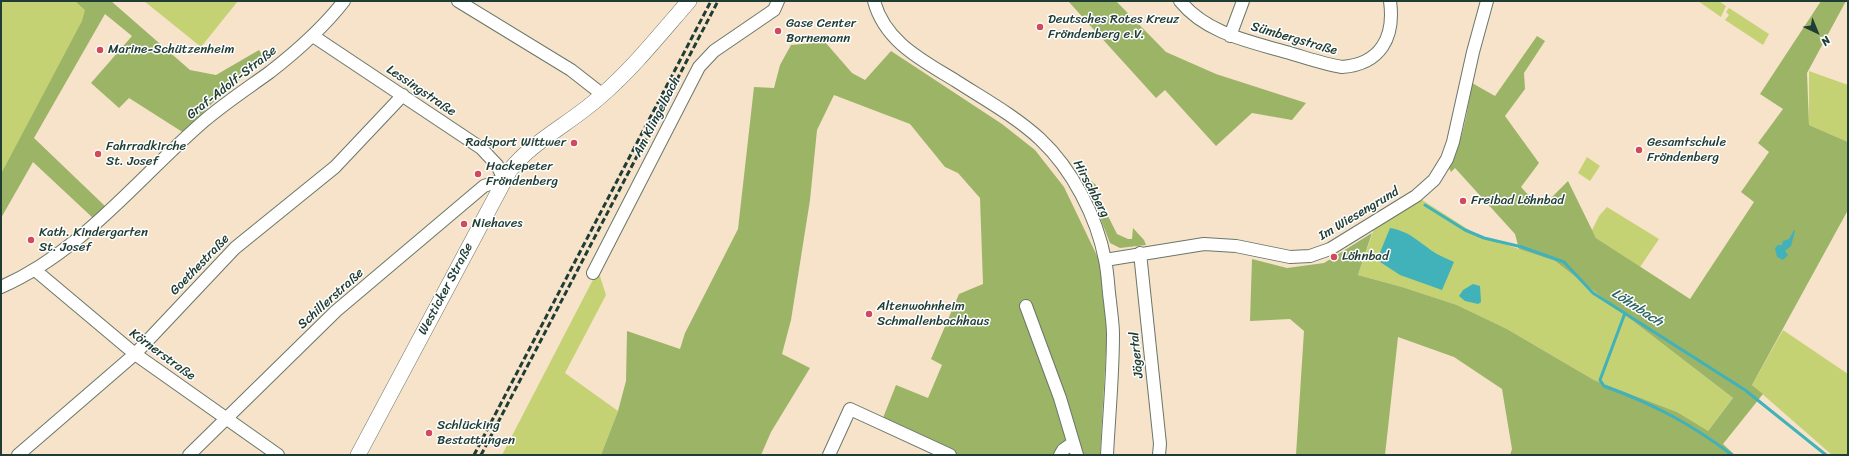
<!DOCTYPE html>
<html>
<head>
<meta charset="utf-8">
<style>
  body { margin:0 }
  #map { position:relative; width:1849px; height:456px; overflow:hidden; background:#f6e3ca; font-family:Sriracha,sans-serif }
  canvas { display:block }
  .frame { position:absolute; inset:0; border:2px solid #1f3d34; pointer-events:none }
  .north { position:absolute; left:1797px; top:12px; width:40px; height:40px; -webkit-text-stroke:3px #fff; paint-order:stroke; rotate:136deg; font-size:11px; font-weight:700; line-height:16px; text-align:center; color:#1f3d34 }
  .north::after { content:''; display:block; margin:auto; width:14px; height:18px; background:#1f3d34; clip-path:polygon(50% 0,100% 100%,50% 72%,0 100%) }
</style>
</head>
<body>
<div id="map">
<canvas width="1849" height="456"></canvas>
<div class="frame"></div>
<div class="north">N</div>
</div>
<script>
const ctx = document.querySelector('canvas').getContext('2d');
ctx.lineJoin = 'round';
function fillPath(path, color) { ctx.fillStyle = color; ctx.fill(path, 'evenodd'); }
function trace(path, color, width, dash) { ctx.strokeStyle = color; ctx.lineWidth = width; ctx.lineCap = dash ? 'butt' : 'round'; ctx.setLineDash(dash || []); ctx.stroke(path); }
function write(font, color, halo, rows, align = 'center') {
  ctx.font = font + ' Sriracha,sans-serif'; ctx.lineWidth = 3; ctx.setLineDash([]); ctx.textBaseline = 'middle'; ctx.strokeStyle = halo; ctx.fillStyle = color; for (const [text, x, y, turn = 0] of rows) {
    ctx.save(); ctx.translate(x, y); ctx.rotate((+turn || 0) * Math.PI / 180); ctx.textAlign = isNaN(turn) ? turn : align; if (halo) ctx.strokeText(text, 0, 0); ctx.fillText(text, 0, 0); ctx.restore();
  }
}
const green = new Path2D(`
  M1,1H96L1,198Z
  M144,1H238L201,47Z
  M1698,1H1719L1726,6L1721,17Z
  M1729,8L1769,34L1763,45L1725,20L1729,15L1726,12Z
  M1809,71L1848,85V142L1809,125Z
  M1587,157L1600,166L1590,181L1578,173Z
  M1416,196L1477,235L1555,261L1733,398L1707,432L1677,412L1594,380L1507,329L1457,305L1402,287L1358,275L1377,220Z
  M1607,207L1659,239L1640,267L1596,238L1592,230L1599,216Z
  M598,270L606,295L565,373L618,411L601,455H502Z
  M1783,330L1848,374V455H1832L1752,385Z`);
const forest = new Path2D(`
  M75,1H111L190,70L216,75L259,50L265,60L219,96L184,133L129,98L119,108L91,83L132,36L105,14L34,138L106,207L94,219L33,162L1,218V174L82,21L85,10Z
  M1068,1H1116L1166,52L1216,74L1306,103L1292,120L1252,113L1216,146L1165,90L1156,98Z
  M1821,1H1846L1807,73L1809,125L1848,142V210L1752,385L1763,394L1723,444L1735,455H1510L1512,449L1502,389L1454,357L1398,337L1385,455H1296L1304,331L1290,319L1250,321L1252,259L1287,268L1324,263L1372,233L1358,275L1402,287L1457,305L1507,329L1594,380L1677,412L1708,431L1733,398L1555,261L1519,249L1515,234L1455,168L1451,172L1449,168C1463,141 1467,113 1472,83L1495,96L1537,36L1545,41L1524,73L1525,89L1505,116L1539,163L1521,187L1533,200L1543,206L1568,181L1596,238L1690,299L1754,202L1741,192L1769,152L1758,143L1783,109L1760,94Z
  M825,42L852,73L865,80L891,51L1002,124L1035,150L1064,187L1100,262L1107,334L1100,455H940L879,428L896,385L928,398L942,365L931,359L959,294L983,284L980,198L958,173L945,167L910,124L834,95L817,130L810,200L791,320L782,354L810,368L771,432L761,455H601L618,411L626,381L627,331L680,349L685,333L738,229L754,87L774,88L780,65L791,45Z
  M1087,178L1096,185V192L1117,234L1128,239H1132L1133,228L1144,240L1146,245L1120,248L1110,243L1094,202L1083,183Z`);
const water = new Path2D(`
  M1390,228C1412,232 1419,243 1437,254C1442,257 1448,259 1454,262L1442,290L1400,275L1377,260Z
  M1794,230L1795,231L1791,246L1785,251L1788,255L1783,260L1777,257L1775,248L1778,245H1782L1783,241L1789,239Z
  M1473,284L1480,286L1481,302L1478,304L1465,301L1459,296L1463,290Z`);
const stream = new Path2D(`
  M1425,205L1465,230L1484,238L1522,247L1564,262L1593,293L1745,390L1826,455
  M1625,313L1600,380L1604,386C1653,404 1690,423 1732,455`);
const minor = new Path2D(`
  M458,1L571,70L603,95
  M874,1C885,42 922,60 956,81C984,99 1015,116 1040,139C1072,169 1097,217 1105,260C1108,273 1108,288 1110,301C1111,312 1113,324 1113,334C1113,375 1109,415 1107,455
  M1180,1C1206,33 1248,41 1286,52C1304,57 1323,64 1342,67C1381,64 1395,37 1390,1
  M1230,36L1243,1
  M1140,253L1160,444L1159,455
  M1105,260L1204,244L1236,246L1290,257L1310,256L1330,249L1416,196L1434,180L1447,159L1453,142L1473,52L1487,1
  M35,270L135,354L278,455
  M593,273L699,67L714,51L774,10L778,1
  M1,287C83,251 138,178 204,121C225,103 248,88 270,72C297,51 323,28 344,1
  M1026,306L1060,398L1077,455
  M18,455L135,354L235,248L335,167L403,95
  M189,455L336,311L484,186L504,179L497,165L481,148L313,36
  M829,455L850,409L950,455
  M1060,455L1063,450L1073,443`);
const major = new Path2D(`
  M358,455L510,170C535,139 573,122 602,95C634,67 661,33 689,1`);
const rail = new Path2D(`
  M474,455L711,1
  M481,455L718,1`);
const markers = [
  [1040,27,4,"#d1495b"],
  [778,31,4,"#d1495b"],
  [100,50,4,"#d1495b"],
  [574,143,4,"#d1495b"],
  [1639,150,4,"#d1495b"],
  [98,154,4,"#d1495b"],
  [478,174,4,"#d1495b"],
  [1463,201,4,"#d1495b"],
  [464,224,4,"#d1495b"],
  [31,240,4,"#d1495b"],
  [1334,257,4,"#d1495b"],
  [869,314,4,"#d1495b"],
  [429,433,4,"#d1495b"]
];
const poiNames = [
  ["Deutsches Rotes Kreuz",1048,20],
  ["Fröndenberg e.V.",1048,35],
  ["Gase Center",786,24],
  ["Bornemann",786,39],
  ["Marine-Schützenheim",108,50],
  ["Radsport Wittwer",566,143,"right"],
  ["Gesamtschule",1647,143],
  ["Fröndenberg",1647,158],
  ["Fahrradkirche",106,147],
  ["St. Josef",106,162],
  ["Hackepeter",486,167],
  ["Fröndenberg",486,182],
  ["Freibad Löhnbad",1471,201],
  ["Niehaves",472,224],
  ["Kath. Kindergarten",39,233],
  ["St. Josef",39,248],
  ["Löhnbad",1342,257],
  ["Altenwohnheim",877,307],
  ["Schmallenbachhaus",877,322],
  ["Schlücking",437,426],
  ["Bestattungen",437,441]
];
const streetNames = [
  ["Sümbergstraße",1294,39,16],
  ["Graf-Adolf-Straße",232,83,-38],
  ["Lessingstraße",421,91,34],
  ["Am Klingelbach",657,117,-63],
  ["Hirschberg",1091,189,62],
  ["Im Wiesengrund",1359,214,-31],
  ["Goethestraße",200,265,-46],
  ["Westicker Straße",446,289,-62],
  ["Schillerstraße",331,299,-42],
  ["Körnerstraße",162,355,36],
  ["Jägertal",1137,355,-96]
];
const waterNames = [
  ["Löhnbach",1637,308,33]
];
fillPath(green, '#c5d274');
fillPath(forest, '#9cb466');
fillPath(water, '#41b1ba');
trace(stream, '#41b1ba', 3);
trace(minor, '#6a7768', 14);
trace(major, '#6a7768', 16);
trace(minor, '#fff', 12);
trace(major, '#fff', 15);
trace(rail, '#1f3d34', 3, [6, 3]);
for (const [x, y, r, color] of markers) { const dot = new Path2D(); dot.arc(x, y, r, 0, 2 * Math.PI); ctx.fillStyle = color; ctx.fill(dot); trace(dot, '#fff', 1.5); }
write('13px', '#1f3d34', '#fff', poiNames, 'left');
write('13px', '#1f3d34', '#fff', streetNames);
write('italic 14px', '#2b6663', '#fff', waterNames);
</script>
</body>
</html>
